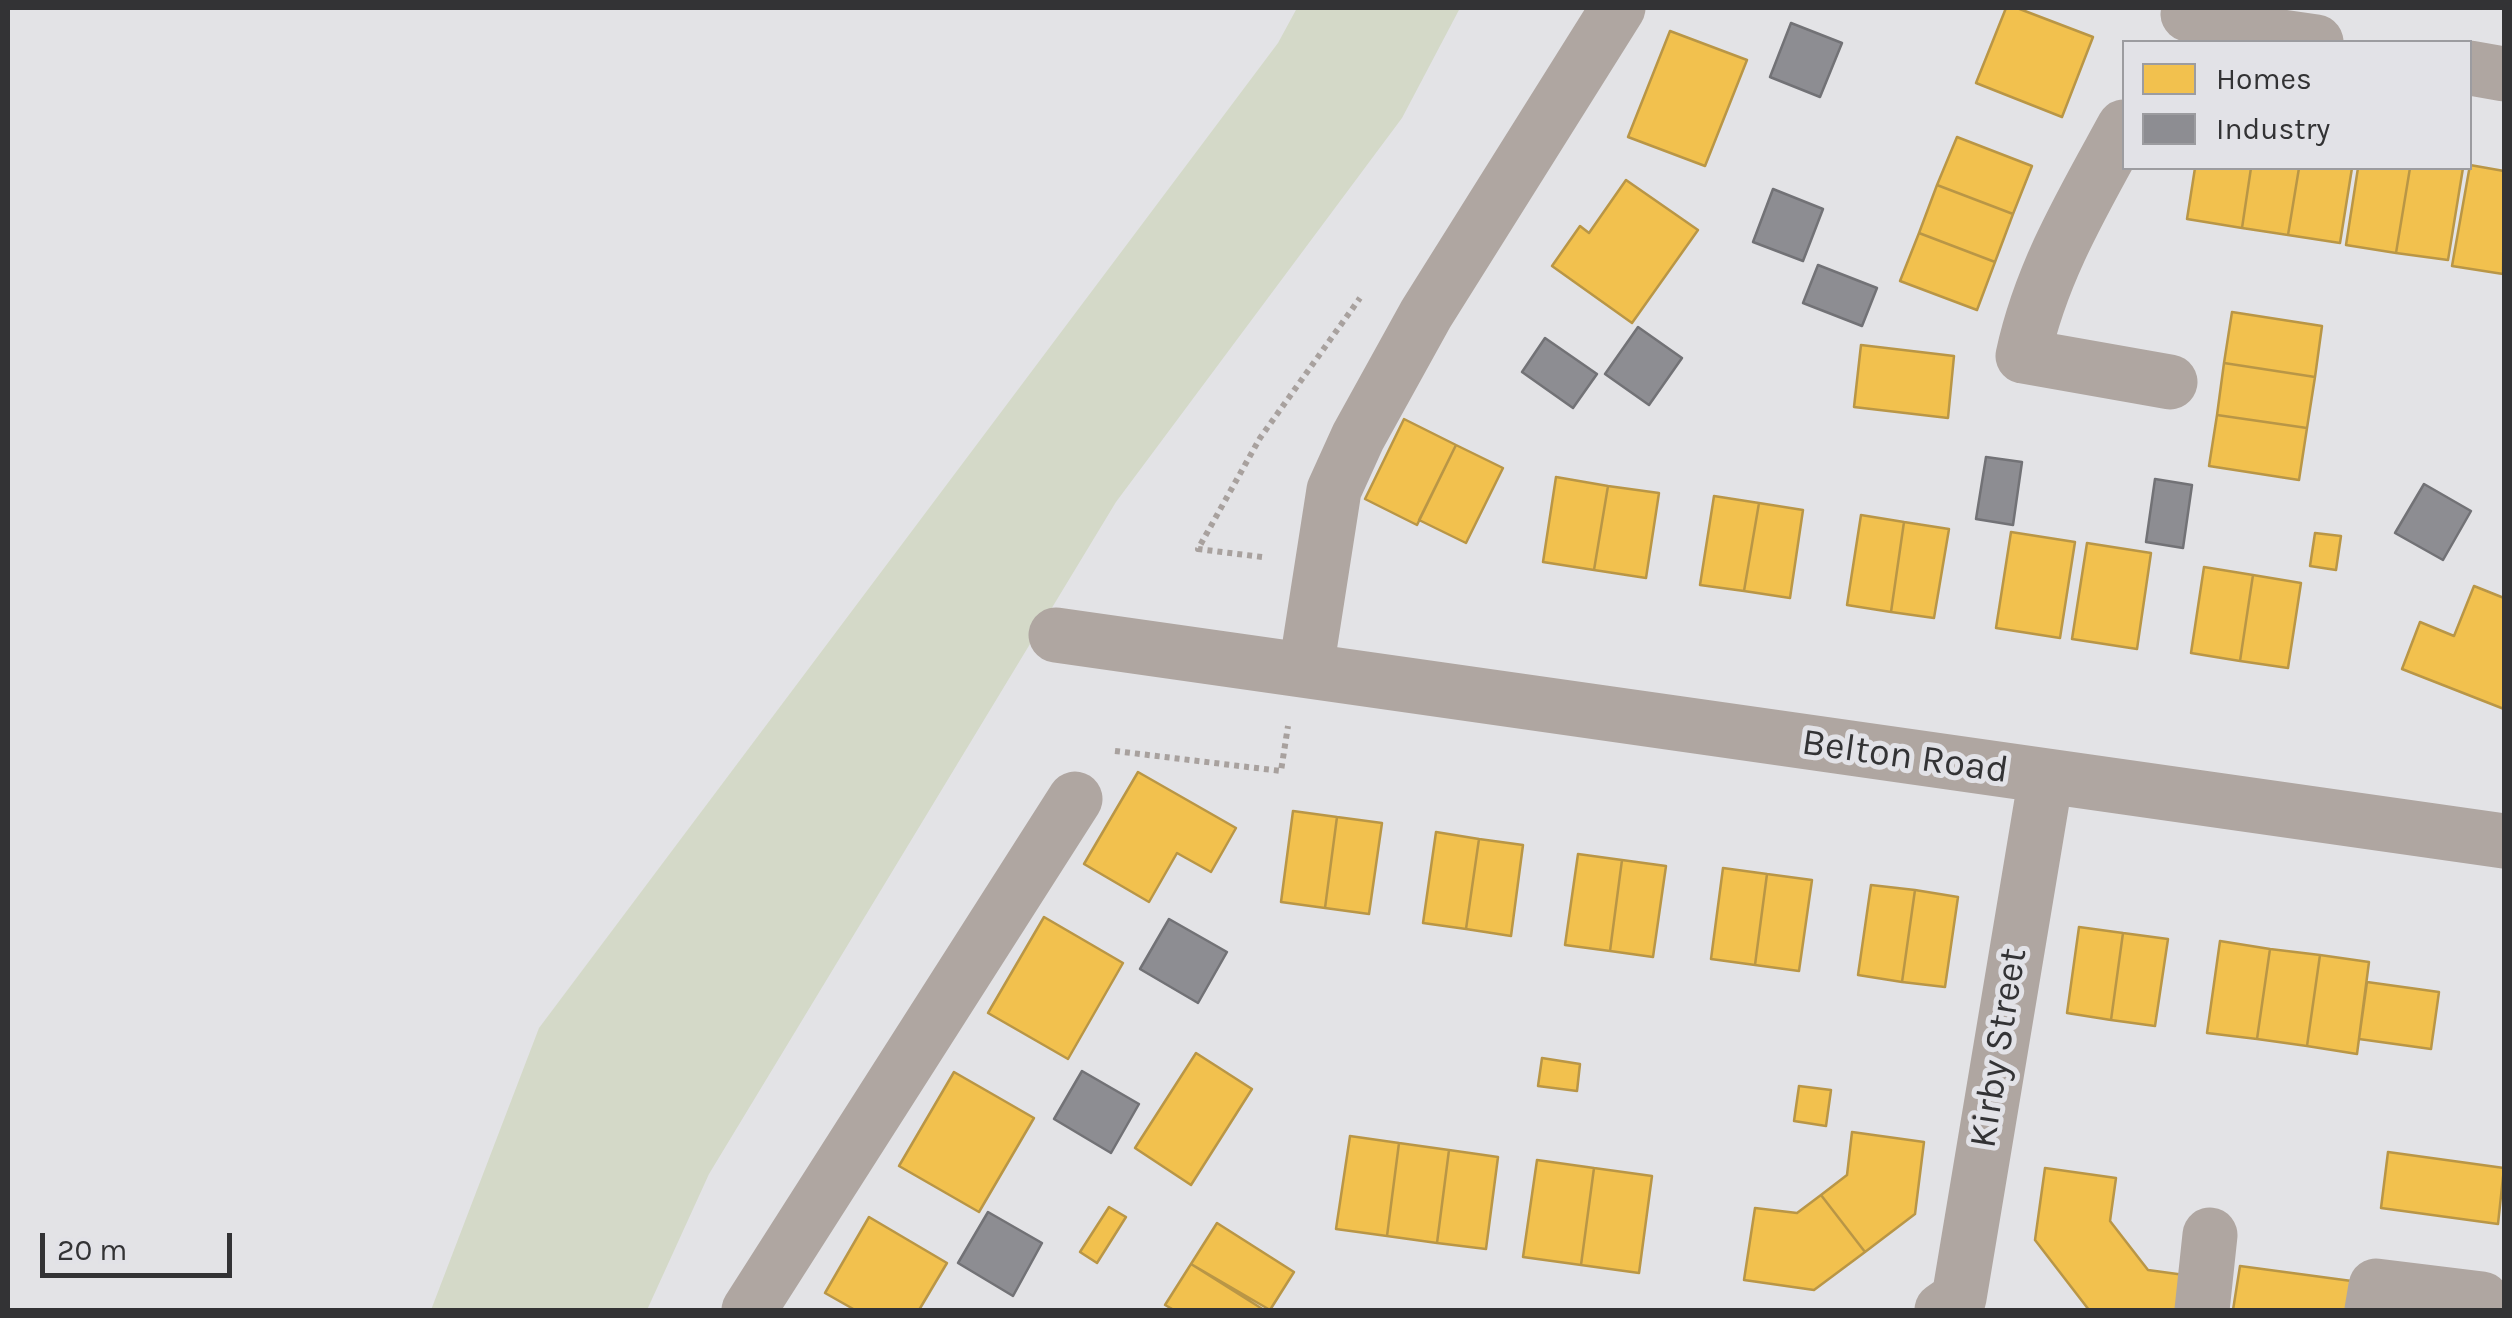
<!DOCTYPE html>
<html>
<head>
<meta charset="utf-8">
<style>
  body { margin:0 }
  #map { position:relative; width:2512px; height:1318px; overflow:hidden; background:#e3e3e6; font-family:Karla,sans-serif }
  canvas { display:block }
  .frame { position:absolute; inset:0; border:10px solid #333335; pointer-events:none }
  .legend { position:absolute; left:2122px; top:40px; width:350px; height:130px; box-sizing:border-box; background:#e2e2e7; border:2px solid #9c9ca0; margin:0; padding:12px 18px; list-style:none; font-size:30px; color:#333335 }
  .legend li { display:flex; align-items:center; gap:20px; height:50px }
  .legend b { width:50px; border:2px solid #9c9ca0 }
  .scale { position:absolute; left:40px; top:1233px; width:192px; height:45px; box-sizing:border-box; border:5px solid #333335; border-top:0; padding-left:12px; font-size:30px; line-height:35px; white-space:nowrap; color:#333335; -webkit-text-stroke:8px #e2e2e7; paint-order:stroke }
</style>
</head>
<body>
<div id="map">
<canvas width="2512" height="1318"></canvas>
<div class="frame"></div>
<ul class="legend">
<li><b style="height:28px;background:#f2c14e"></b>Homes</li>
<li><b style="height:28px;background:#8d8d92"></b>Industry</li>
</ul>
<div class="scale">20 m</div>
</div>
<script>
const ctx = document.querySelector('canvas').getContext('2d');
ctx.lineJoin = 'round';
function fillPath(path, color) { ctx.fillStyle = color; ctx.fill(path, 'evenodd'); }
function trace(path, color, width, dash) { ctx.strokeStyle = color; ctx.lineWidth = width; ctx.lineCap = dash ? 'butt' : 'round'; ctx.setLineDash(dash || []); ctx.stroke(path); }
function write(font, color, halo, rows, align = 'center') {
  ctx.font = font + ' Karla,sans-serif'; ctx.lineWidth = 10; ctx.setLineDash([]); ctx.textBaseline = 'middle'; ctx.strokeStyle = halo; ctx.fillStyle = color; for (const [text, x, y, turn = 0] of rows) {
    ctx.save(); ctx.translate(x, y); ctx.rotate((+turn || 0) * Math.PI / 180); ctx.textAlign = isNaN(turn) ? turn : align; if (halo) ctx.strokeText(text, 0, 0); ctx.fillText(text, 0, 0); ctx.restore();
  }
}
const green = new Path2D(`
  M1297,8H1460L1402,118L1116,502L709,1174L647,1310H431L539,1028L1278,43Z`);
const homes = new Path2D(`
  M2006,8H2017L2093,37L2062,117L1976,83Z
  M1670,31L1747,60L1705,166L1628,137Z
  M1957,137L2032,166L2013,214L1937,185Z
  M2470,165L2504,171L2503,274L2452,266Z
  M2195,168H2251L2242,228L2187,219Z
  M2251,168H2299L2288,235L2242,228Z
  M2299,168H2352L2340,243L2288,235Z
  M2358,168H2410L2396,253L2346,245Z
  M2410,168H2463L2448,260L2396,253Z
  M1626,180L1698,230L1632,323L1552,266L1580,226L1589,233Z
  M1937,185L2013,214L1995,262L1919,233Z
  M1919,233L1995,262L1977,310L1900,281Z
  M2232,312L2322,326L2315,377L2224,363Z
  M1861,345L1954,356L1948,418L1854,407Z
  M2224,363L2315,377L2307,428L2217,415Z
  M2217,415L2307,428L2299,480L2209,466Z
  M1404,419L1456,445L1417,525L1365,499Z
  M1456,445L1503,468L1466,543L1419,520Z
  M1556,477L1608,486L1594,570L1543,562Z
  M1608,486L1659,493L1646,578L1594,570Z
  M1714,496L1759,503L1744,591L1700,585Z
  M1759,503L1803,510L1790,598L1744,591Z
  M1861,515L1904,522L1891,612L1847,605Z
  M1904,522L1949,529L1934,618L1891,612Z
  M2011,532L2075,542L2060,638L1996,628Z
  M2315,533L2341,536L2336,570L2310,566Z
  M2087,543L2151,553L2137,649L2072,639Z
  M2204,567L2253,575L2240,661L2191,653Z
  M2253,575L2301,583L2288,668L2240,661Z
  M2474,586L2504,598V709L2402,669L2420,622L2454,636Z
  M1138,772L1236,828L1211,872L1177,853L1149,902L1084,864Z
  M1293,811L1337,817L1325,908L1281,902Z
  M1337,817L1382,823L1369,914L1325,908Z
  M1436,832L1479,839L1466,929L1423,923Z
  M1479,839L1523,845L1511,936L1466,929Z
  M1578,854L1622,860L1610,951L1565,945Z
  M1622,860L1666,866L1653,957L1610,951Z
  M1723,868L1767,874L1755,965L1711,959Z
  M1767,874L1812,880L1799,971L1755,965Z
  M1871,885L1915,890L1902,982L1858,975Z
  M1915,890L1958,897L1945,987L1902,982Z
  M1044,917L1123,963L1068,1059L988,1013Z
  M2079,927L2123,933L2111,1020L2067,1013Z
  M2123,933L2168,939L2155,1026L2111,1020Z
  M2220,941L2270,949L2257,1039L2207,1033Z
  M2270,949L2320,955L2307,1046L2257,1039Z
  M2320,955L2369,962L2357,1054L2307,1046Z
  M2367,982L2439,992L2431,1049L2359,1039Z
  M1196,1053L1252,1089L1191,1185L1135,1148Z
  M1542,1058L1580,1064L1577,1091L1538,1086Z
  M954,1072L1034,1118L979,1212L899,1166Z
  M1799,1086L1831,1090L1826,1126L1794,1121Z
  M1852,1132L1924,1142L1915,1214L1865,1252L1821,1195L1847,1175Z
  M1350,1136L1399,1143L1387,1236L1336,1229Z
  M1399,1143L1449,1150L1437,1243L1387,1236Z
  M1449,1150L1498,1157L1486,1249L1437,1243Z
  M2388,1152L2504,1168L2498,1224L2381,1208Z
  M1537,1160L1594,1168L1581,1265L1523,1257Z
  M1594,1168L1652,1176L1639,1273L1581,1265Z
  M2045,1168L2116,1178L2110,1221L2148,1270L2192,1276L2187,1310H2089L2035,1240Z
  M1821,1195L1865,1252L1814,1290L1744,1280L1755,1208L1797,1213Z
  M1109,1207L1126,1217L1097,1263L1080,1252Z
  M869,1217L947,1263L919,1310H855L825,1293Z
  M1217,1223L1294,1272L1270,1310L1191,1264Z
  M1191,1264L1264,1310H1174L1165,1305Z
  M2240,1266L2359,1282L2355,1310H2233Z`);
const industry = new Path2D(`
  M1791,23L1842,43L1820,97L1770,77Z
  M1773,189L1823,209L1803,261L1753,242Z
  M1818,265L1877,288L1862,326L1803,303Z
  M1638,327L1682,358L1649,405L1605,374Z
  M1545,338L1597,374L1573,408L1522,372Z
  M1986,457L2022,462L2013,525L1976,519Z
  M2155,479L2192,485L2183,548L2146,542Z
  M2424,484L2471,511L2443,560L2395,533Z
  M1169,919L1227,952L1198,1003L1140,969Z
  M1082,1071L1139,1104L1111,1153L1054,1119Z
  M988,1212L1042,1243L1013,1296L958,1263Z`);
const path = new Path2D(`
  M1262,557L1198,549L1260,438L1360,298
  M1115,751L1281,771L1288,726`);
const minor = new Path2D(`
  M2188,14L2233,30L2316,42
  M2470,68L2504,74
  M2124,127C2083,202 2041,272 2023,356L2170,382
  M1056,635L2504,841
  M1306,669L1334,490L1358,437L1426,314L1618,8
  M749,1310L1075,799
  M1942,1310L1959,1298L2046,777
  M2202,1310L2210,1235
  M2372,1310L2376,1286L2482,1299`);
const streetNames = [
  ["Belton Road",1905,757,8],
  ["Kirby Street",1999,1048,-81]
];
fillPath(green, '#d4d9c8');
fillPath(homes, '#f2c14e');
trace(homes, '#b99646', 2.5);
fillPath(industry, '#8d8d92');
trace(industry, '#727276', 2.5);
trace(path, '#a8a19e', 6, [5, 5]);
trace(minor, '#afa6a1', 55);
write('38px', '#333335', '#e2e2e7', streetNames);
</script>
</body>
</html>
